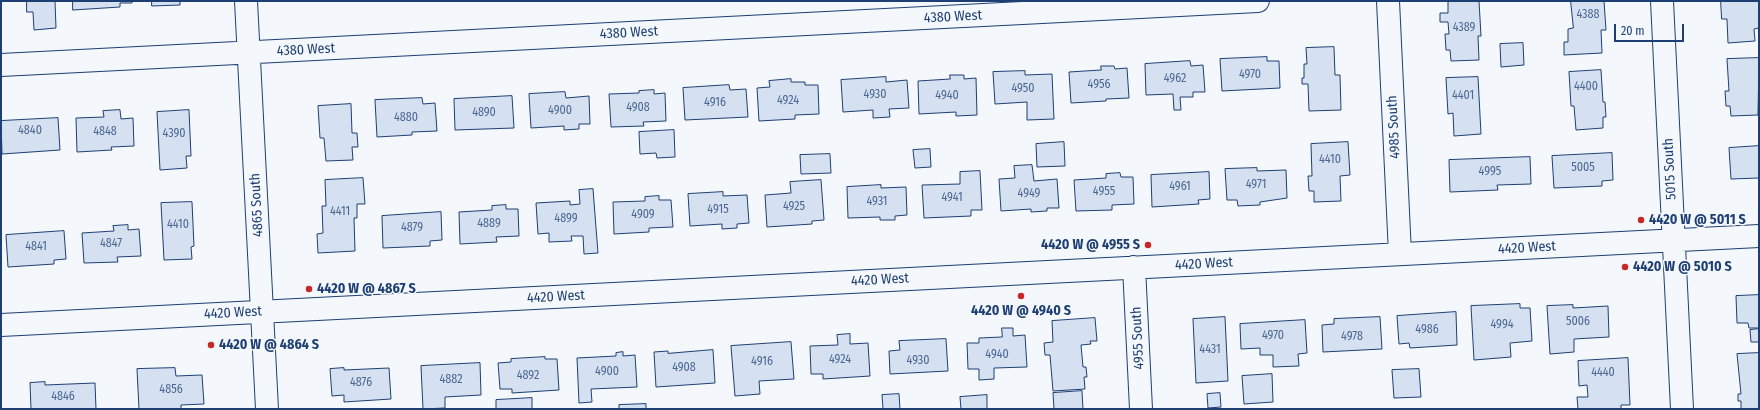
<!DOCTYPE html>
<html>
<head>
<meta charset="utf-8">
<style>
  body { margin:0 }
  #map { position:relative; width:1760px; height:410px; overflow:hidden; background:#f4f7fb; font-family:"Fira Sans Condensed",sans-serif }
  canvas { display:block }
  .frame { position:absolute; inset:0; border:2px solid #1d3f73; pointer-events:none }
  .scale { position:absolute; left:1614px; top:24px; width:70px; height:18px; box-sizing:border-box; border:2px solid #1d3f73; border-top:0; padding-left:5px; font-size:12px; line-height:14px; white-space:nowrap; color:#1d3f73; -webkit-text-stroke:3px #f4f7fb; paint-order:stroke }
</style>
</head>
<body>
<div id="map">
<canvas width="1760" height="410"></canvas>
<div class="frame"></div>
<div class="scale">20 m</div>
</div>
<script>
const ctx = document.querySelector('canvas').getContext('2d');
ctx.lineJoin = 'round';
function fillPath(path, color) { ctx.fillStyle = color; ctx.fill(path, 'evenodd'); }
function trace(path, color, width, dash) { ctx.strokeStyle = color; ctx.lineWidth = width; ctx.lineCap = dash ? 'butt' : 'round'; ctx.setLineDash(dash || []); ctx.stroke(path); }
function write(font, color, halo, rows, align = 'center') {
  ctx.font = font + ' "Fira Sans Condensed",sans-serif'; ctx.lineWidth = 3; ctx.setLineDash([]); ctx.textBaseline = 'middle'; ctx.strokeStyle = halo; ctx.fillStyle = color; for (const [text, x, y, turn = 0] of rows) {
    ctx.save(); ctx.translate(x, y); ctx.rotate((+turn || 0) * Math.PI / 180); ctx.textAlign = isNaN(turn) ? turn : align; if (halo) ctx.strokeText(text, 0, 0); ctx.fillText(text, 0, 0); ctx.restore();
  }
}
const building = new Path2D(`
  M27,1H55L56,28L34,30L33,12H27Z
  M73,1H132V3H120V7L73,10Z
  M152,1H180V5L152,6Z
  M1479,1L1481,36H1478L1479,60L1451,61L1450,50H1446L1445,34H1449L1448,22H1440V13H1448V2Z
  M1571,1H1604L1606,30H1601L1602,53L1564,55V42H1568V29L1573,28Z
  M1721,1H1759V28L1754,29L1755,41L1728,43L1727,19H1722Z
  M1523,43L1524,65L1501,67L1500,44Z
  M1334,47L1335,75H1340L1341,110L1309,111L1308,84H1302V78H1304V64H1307L1306,48Z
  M1267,57V61H1279L1280,88L1222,91L1220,59Z
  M1759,58L1758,115L1731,116L1730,106H1726L1725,91H1729L1727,59Z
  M1190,61L1191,66L1203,65L1205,92H1193V97H1180L1181,110H1174L1173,94L1146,95L1145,64Z
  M1101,66H1114L1115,69L1127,68L1129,98L1106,99V101L1071,103L1069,72L1101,70Z
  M1601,70L1603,102H1605L1606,117H1603V128L1576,130L1574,106H1571L1569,72Z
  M1025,71V75L1052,74L1054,119L1027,120V102L995,104L993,72Z
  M950,75H964V79L976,78L977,115L956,116V112L919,114L918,81L950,79Z
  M886,77V82L907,80L909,108L889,109L890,117L873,118V110L843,112L841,80Z
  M1478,77L1481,134L1454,136L1453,113L1448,114L1446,78Z
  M791,79V82H805V85H818L819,114L795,115V119L759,121L757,88L770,87L769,81Z
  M729,85L730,90L746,89L748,117L685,120L683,88Z
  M654,90V94L665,93L666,121L643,122L644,126L611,127L609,94L639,93V91Z
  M565,92L566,98L589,96L590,124H579V129L564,130V126L531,128L529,94Z
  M512,96L514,128L455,130L454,99Z
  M422,98L423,104L435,103L437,131L412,132V135L377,137L375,100Z
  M351,104L352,133H357L358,147H352L353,160L326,161L324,138H320L318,106Z
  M120,110L121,119L133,118L134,146L111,147L112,150L77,152L76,118L104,117L103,111Z
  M189,110L191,156H186L187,168L160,170L157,112Z
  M58,118L60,150L2,154L1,121Z
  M674,130L675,157L657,158L656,153L640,154L639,132Z
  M1064,142L1065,166L1037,167L1036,144Z
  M1348,142L1350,175L1340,176L1341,201L1314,202V191H1309L1308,176H1312L1311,144Z
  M1759,146V178L1731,179L1729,148Z
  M930,149L931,167L915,168L913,150Z
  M1612,153L1613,180L1602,181V186L1554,188L1552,156Z
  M830,154L831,173L801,174L800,155Z
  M1530,157L1531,184L1497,185L1498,190L1450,192L1449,160Z
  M1032,165L1034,181L1057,179L1059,208H1047V211L1031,212V209L1001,211L999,179L1015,178L1014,166Z
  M1257,168V171L1286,170L1287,198L1260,202V205L1238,206L1237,200H1227L1225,169Z
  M980,171L982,210H971V216L924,218L922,185L960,184V172Z
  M1209,172L1210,199L1198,200L1199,204L1152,207L1151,175Z
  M1120,173L1121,177H1133L1134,204L1112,205V210L1076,211L1074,180L1106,178V174Z
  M363,178L365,204H357V218H354L355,251L318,253L317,234L323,233L322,206H326L325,180Z
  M821,180L824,220L812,221V224L767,227L765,195L791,193L790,182Z
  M881,185V188L906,187L907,215L895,216V220H880V217L848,218L847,187Z
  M593,189L598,253L584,254L583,236H571L572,241L549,242V233L538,234L536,203L570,201V205L580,204L579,190Z
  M723,192V196L747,195L749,223L737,224V228L722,229V224L690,226L688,194Z
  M659,196V200H671L673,227L649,228V232L614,234L613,202L645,201V197Z
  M192,202L194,246L191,247L192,259L164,260L161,203Z
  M506,205V209H518L519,236L496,237L497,242L460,244L459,212L492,210V206Z
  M441,212L442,240L430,241V246L383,248L382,216Z
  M128,225V230L139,229L141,256L117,257L118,262L84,263L82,233L114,231L113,226Z
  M64,231L66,259L54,260V264L8,267L6,235Z
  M1759,295V328H1749L1748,323H1737L1736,296Z
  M1520,304V308H1530L1532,341L1510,343L1511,357L1474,360L1471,306Z
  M1573,305V308L1608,306L1609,337L1574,339V352L1550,354L1547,306Z
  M1456,312L1457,345L1410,348L1409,343L1399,344L1397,316Z
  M1225,317L1228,381L1196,383L1193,319Z
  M1380,317L1382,349L1323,352L1322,325L1334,324V319Z
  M1095,318L1097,341H1090L1091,344L1081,345L1083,367H1086L1087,377H1084L1085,389L1053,391L1050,355H1045L1044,343L1053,342L1052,321Z
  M1305,320L1307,353L1298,354L1299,366L1273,367V355H1260V348L1241,349L1240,324Z
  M1002,328H1013V336L1025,335L1027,367L994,368V379L979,380V369H968L967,343H979V338L1002,337Z
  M1759,329V342H1751L1750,330Z
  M850,334V344L868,343L870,376L823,379V374H811L810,346L838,345L837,335Z
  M946,339L948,371L890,374L889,351L900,350L899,341Z
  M791,342L794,379L759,381L760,394L735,396L731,346Z
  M713,350L715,383L656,387L654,352L668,351V353Z
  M623,352V356L635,355L637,387L591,389L592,402L579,403L577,358L616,356V353Z
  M1759,353V409H1741V401H1738V394H1741L1737,354Z
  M545,357V359H557L559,390L512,393V389H500L498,363L511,362V359Z
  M1628,358L1630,405H1621V409H1578L1577,397H1588L1587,385L1579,386L1578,361Z
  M480,363L481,395L445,397V408L423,409L421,366Z
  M175,368L176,376L202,375L204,404L181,405V409H139L137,369Z
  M344,368V370L389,368L391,399L344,402V395L332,396L330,369Z
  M1419,369L1421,397L1394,398L1392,370Z
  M1272,374L1273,402L1244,404L1242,376Z
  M45,382V385L95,383L96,409H31L30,383Z
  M1082,391L1083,409H1054L1053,393Z
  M1220,393L1221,407L1208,408L1207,394Z
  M899,394L900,409H883L882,395Z
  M987,395V409H961L960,397Z
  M532,398V409H496V400Z
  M646,404V409H619V405Z`);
const minor = new Path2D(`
  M246,1L267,409
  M1388,1L1400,254
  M1662,1L1682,409
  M1,65L1258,1
  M1134,267L1141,409
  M1,325L1759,236`);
const markers = [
  [1641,220,4,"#c62828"],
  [1148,245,4,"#c62828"],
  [1625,267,4,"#c62828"],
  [309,289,4,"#c62828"],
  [1021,296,4,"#c62828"],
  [211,345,4,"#c62828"]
];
const numberNames = [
  ["4388",1588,15],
  ["4389",1464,28],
  ["4970",1250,75],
  ["4962",1175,79],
  ["4956",1099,85],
  ["4400",1586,87],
  ["4950",1023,89],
  ["4930",875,95],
  ["4940",947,96],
  ["4401",1463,96],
  ["4924",788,101],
  ["4916",715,103],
  ["4908",638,108],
  ["4900",560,111],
  ["4890",484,113],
  ["4880",406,118],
  ["4840",30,131],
  ["4848",105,132],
  ["4390",174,134],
  ["4410",1330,160],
  ["5005",1583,168],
  ["4995",1490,172],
  ["4971",1256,185],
  ["4961",1180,187],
  ["4955",1104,192],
  ["4949",1029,194],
  ["4941",952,198],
  ["4931",877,202],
  ["4925",794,207],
  ["4915",718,210],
  ["4411",340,212],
  ["4909",643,215],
  ["4899",566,219],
  ["4889",489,224],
  ["4410",178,225],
  ["4879",412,228],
  ["4847",111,244],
  ["4841",36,247],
  ["5006",1578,322],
  ["4994",1502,325],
  ["4986",1427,330],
  ["4970",1273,336],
  ["4978",1352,337],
  ["4431",1210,350],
  ["4940",997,355],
  ["4924",840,360],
  ["4930",918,361],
  ["4916",762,362],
  ["4908",684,368],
  ["4900",607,372],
  ["4440",1603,373],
  ["4892",528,376],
  ["4882",451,380],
  ["4876",361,383],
  ["4856",171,390],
  ["4846",63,397]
];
const streetNames = [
  ["4380 West",953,17,-3],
  ["4380 West",629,33,-3],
  ["4380 West",306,50,-3],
  ["4985 South",1394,127,-93],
  ["5015 South",1670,169,-93],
  ["4865 South",257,205,-93],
  ["4420 West",1527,248,-3],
  ["4420 West",1204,264,-3],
  ["4420 West",880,280,-3],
  ["4420 West",556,297,-3],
  ["4420 West",233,313,-3],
  ["4955 South",1138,338,-93]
];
const poiNames = [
  ["4420 W @ 5011 S",1649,220],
  ["4420 W @ 4955 S",1140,245,"right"],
  ["4420 W @ 5010 S",1633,267],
  ["4420 W @ 4867 S",317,289],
  ["4420 W @ 4940 S",1021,311,"center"],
  ["4420 W @ 4864 S",219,345]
];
fillPath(building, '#d5e0f0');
trace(building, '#1d3f73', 1);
trace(minor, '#1d3f73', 24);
trace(minor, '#f4f7fb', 22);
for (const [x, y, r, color] of markers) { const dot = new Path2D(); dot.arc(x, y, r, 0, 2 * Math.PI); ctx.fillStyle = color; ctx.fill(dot); trace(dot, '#f4f7fb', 1.5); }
write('12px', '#4b6792', null, numberNames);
write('14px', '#1d3f73', '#f4f7fb', streetNames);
write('bold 14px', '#1d3f73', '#f4f7fb', poiNames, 'left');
</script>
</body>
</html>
